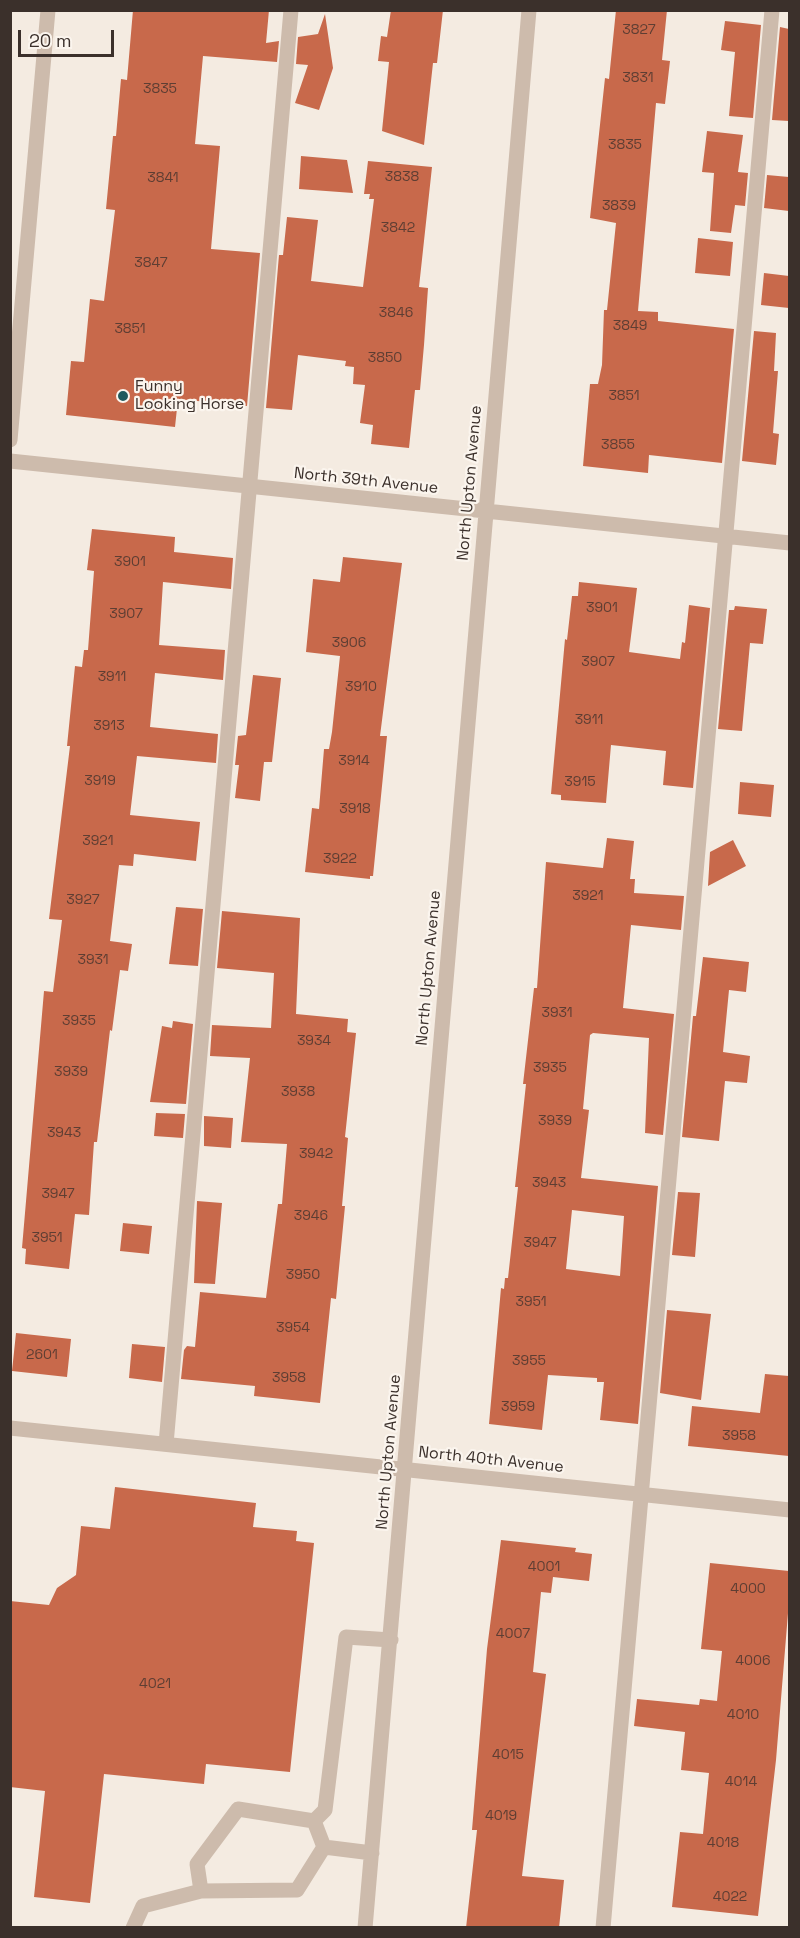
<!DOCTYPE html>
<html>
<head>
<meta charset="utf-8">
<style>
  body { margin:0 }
  #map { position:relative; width:800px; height:1938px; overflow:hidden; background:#f4ebe1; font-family:"Space Grotesk",sans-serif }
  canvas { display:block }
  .frame { position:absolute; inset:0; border:12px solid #3b302b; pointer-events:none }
  .scale { position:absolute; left:18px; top:30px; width:96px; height:27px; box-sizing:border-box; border:3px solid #3b302b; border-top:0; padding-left:8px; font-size:18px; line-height:21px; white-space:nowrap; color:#3b302b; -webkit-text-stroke:4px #fbf5ee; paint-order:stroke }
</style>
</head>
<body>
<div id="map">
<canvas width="800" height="1938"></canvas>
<div class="frame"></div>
<div class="scale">20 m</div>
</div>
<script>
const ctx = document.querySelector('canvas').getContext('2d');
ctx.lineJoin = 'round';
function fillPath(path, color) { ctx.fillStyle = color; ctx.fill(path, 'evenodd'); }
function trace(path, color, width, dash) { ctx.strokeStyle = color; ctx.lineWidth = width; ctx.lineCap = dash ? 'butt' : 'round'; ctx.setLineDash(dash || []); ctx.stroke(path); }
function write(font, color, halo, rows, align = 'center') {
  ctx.font = font + ' "Space Grotesk",sans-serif'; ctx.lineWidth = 4.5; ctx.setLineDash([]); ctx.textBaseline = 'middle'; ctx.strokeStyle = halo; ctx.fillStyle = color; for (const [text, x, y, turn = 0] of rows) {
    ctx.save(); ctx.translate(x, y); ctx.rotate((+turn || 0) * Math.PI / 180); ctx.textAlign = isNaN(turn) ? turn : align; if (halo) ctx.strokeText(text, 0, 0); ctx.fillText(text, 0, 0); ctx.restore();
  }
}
const building = new Path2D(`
  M133,10H269L266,43L279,41L277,62L203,56L195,144L220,146L211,249L260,253L247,406L178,399L175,427L66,415L71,361L84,362L90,299L104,301L115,210L106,209L113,136H116L121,79L127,80Z
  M391,10H443L437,63H433L424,145L382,131L389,62L378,61L381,36L387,37Z
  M616,10H667L662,60L670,61L665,104L656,103L638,311L658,312V321L734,329L722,463L649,455L648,473L583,466L590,384H598L602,365L604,310H607L616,223L590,218L605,78L609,79Z
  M325,14L333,68L319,110L295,103L308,65L296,64L298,37L318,34Z
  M725,21L761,25L753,118L729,116L735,52L721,50Z
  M780,27L789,29V121L772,120Z
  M707,131L743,135L738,172L748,173L745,206L735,205L731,233L710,231L714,173L702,172Z
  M301,156L347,160L353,193L299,189Z
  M368,161L432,167L419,287L428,288L424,345L420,390H415L409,448L371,444L373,425L360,423L365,385L353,384L354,367L345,366L346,361L298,355L292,410L266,408L279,255H283L287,217L318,220L311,281L363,287L374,199H369L370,194H364Z
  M767,175L789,177V211L764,208Z
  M698,238L733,242L730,276L695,273Z
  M764,273L789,276V308L761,305Z
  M754,331L776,333L774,371H778L773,433L779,434L776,465L742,461Z
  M92,529L175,537L174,552L233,558L231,589L163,582L159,645L225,650L223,680L155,673L150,727L218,734L216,763L137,756L130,815L200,822L196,861L134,854L133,866L119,865L110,941L132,944L128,971L120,970L112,1031L110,1030L97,1142H94L89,1215L75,1214L69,1269L25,1264L26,1249L22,1248L44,991L53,992L62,920L49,919L70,746H67L75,666L82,667L84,650H88L94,571L87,570Z
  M343,557L402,563L380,736H387L373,876H370V879L305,872L312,808L319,809L324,749H329L332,732L340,656L306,652L313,579L340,582Z
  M579,582L637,588L629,652L680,659L682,642L685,643L689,605L710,608L693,788L663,785L666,751L611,745L606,803L561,800V795L551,794L565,639L567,640L572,596H578Z
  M735,606L767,609L763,644L750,643L742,731L718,729L729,610H734Z
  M253,675L281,678L272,762H264L260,801L235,798L239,765H235L238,736L246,735Z
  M740,782L774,785L771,817L738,814Z
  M607,838L634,841L630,879H635L634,893L684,896L681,930L631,925L623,1008L674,1014L663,1135L645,1133L649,1038L593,1033L590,1035L583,1109L589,1110L581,1178L658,1186L638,1424L600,1420L604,1382H597V1378L548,1375L542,1430L489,1424L501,1288L504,1289L505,1278H508L518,1187H515L526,1084H523L534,988H537L546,862L603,868ZM572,1210L624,1216L620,1276L566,1269Z
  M733,840L746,866L708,886L710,852Z
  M176,907L203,909L198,966L169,964Z
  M222,911L300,918L296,1014L348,1019L347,1032L356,1033L345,1137L348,1138L342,1206H345L336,1299L331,1298L320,1403L254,1396L255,1386L181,1379L184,1350L187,1346L195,1347L200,1292L266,1298L278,1204H282L287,1144L241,1142L250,1058L210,1056L212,1025L271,1028L274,973L217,968Z
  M703,957L749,962L746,992L729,990L723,1052L750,1056L747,1083L725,1081L719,1141L682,1137L693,1016H696Z
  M173,1021L193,1024L186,1104L150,1102L162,1026L172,1028Z
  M156,1113L185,1114L183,1138L154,1136Z
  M204,1116L233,1118L231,1148L204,1146Z
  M678,1192L700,1193L695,1257L672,1255Z
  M197,1201L222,1203L215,1284L194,1283Z
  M123,1223L152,1226L149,1254L120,1251Z
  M667,1310L711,1314L701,1400L660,1393Z
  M16,1333L71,1339L67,1377L12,1371Z
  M132,1344L165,1347L162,1382L129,1378Z
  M765,1374L789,1376V1456L688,1446L692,1406L760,1413Z
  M115,1487L256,1503L253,1527L297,1531L296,1541L314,1543L290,1772L206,1764L204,1784L104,1774L90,1903L34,1897L45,1791L10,1787V1601L49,1605L57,1588L76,1575L81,1526L110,1529Z
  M501,1540L576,1548L575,1552L592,1554L589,1581L553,1577L551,1593L541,1592L533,1672L546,1674L522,1876L564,1880L559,1928H466L477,1830H472L487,1649Z
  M710,1563L789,1571V1601L776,1760L758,1916L672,1907L680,1832L703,1834L709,1773L681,1770L685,1732L634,1726L637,1699L699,1705L700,1699L717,1701L722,1651L701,1649Z`);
const minor = new Path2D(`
  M10,440L48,10
  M10,461L790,543
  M10,1428L790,1510
  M166,1444L291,10
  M314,1821L325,1810L346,1637L391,1640
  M324,1847L372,1853
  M133,1928L143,1906L201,1891L297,1890L324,1847L314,1821L238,1809L197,1864L201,1891
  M365,1928L529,10
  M603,1928L772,10`);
const markers = [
  [123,396,6,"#1f5a5e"]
];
const numberNames = [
  ["3827",639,30],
  ["3831",638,78],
  ["3835",160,89],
  ["3835",625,145],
  ["3838",402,177],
  ["3841",163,178],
  ["3839",619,206],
  ["3842",398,228],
  ["3847",151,263],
  ["3846",396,313],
  ["3849",630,326],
  ["3851",130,329],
  ["3850",385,358],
  ["3851",624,396],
  ["3855",618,445],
  ["3901",130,562],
  ["3901",602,608],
  ["3907",126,614],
  ["3906",349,643],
  ["3907",598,662],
  ["3911",112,677],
  ["3910",361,687],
  ["3911",589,720],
  ["3913",109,726],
  ["3914",354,761],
  ["3919",100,781],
  ["3915",580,782],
  ["3918",355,809],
  ["3921",98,841],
  ["3922",340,859],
  ["3921",588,896],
  ["3927",83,900],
  ["3931",93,960],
  ["3931",557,1013],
  ["3935",79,1021],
  ["3934",314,1041],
  ["3935",550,1068],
  ["3939",71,1072],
  ["3938",298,1092],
  ["3939",555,1121],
  ["3943",64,1133],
  ["3942",316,1154],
  ["3943",549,1183],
  ["3947",58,1194],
  ["3946",311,1216],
  ["3951",47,1238],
  ["3947",540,1243],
  ["3950",303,1275],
  ["3951",531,1302],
  ["3954",293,1328],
  ["2601",42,1355],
  ["3955",529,1361],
  ["3958",289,1378],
  ["3959",518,1407],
  ["3958",739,1436],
  ["4001",544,1567],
  ["4000",748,1589],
  ["4007",513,1634],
  ["4006",753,1661],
  ["4021",155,1684],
  ["4010",743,1715],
  ["4015",508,1755],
  ["4014",741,1782],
  ["4019",501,1816],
  ["4018",723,1843],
  ["4022",730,1897]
];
const poiNames = [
  ["Funny",135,387],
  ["Looking Horse",135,405]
];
const streetNames = [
  ["North 39th Avenue",366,481,6],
  ["North Upton Avenue",470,483,-85],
  ["North Upton Avenue",429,968,-85],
  ["North Upton Avenue",389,1452,-85],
  ["North 40th Avenue",491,1460,6]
];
fillPath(building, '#c8694b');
trace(minor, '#cdbbac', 15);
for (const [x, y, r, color] of markers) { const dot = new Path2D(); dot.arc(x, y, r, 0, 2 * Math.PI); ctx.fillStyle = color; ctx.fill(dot); trace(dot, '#fbf5ee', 2); }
write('14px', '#5e3e33', null, numberNames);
write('16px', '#3b302b', '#fbf5ee', poiNames, 'left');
write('16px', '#3b302b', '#fbf5ee', streetNames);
</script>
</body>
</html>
